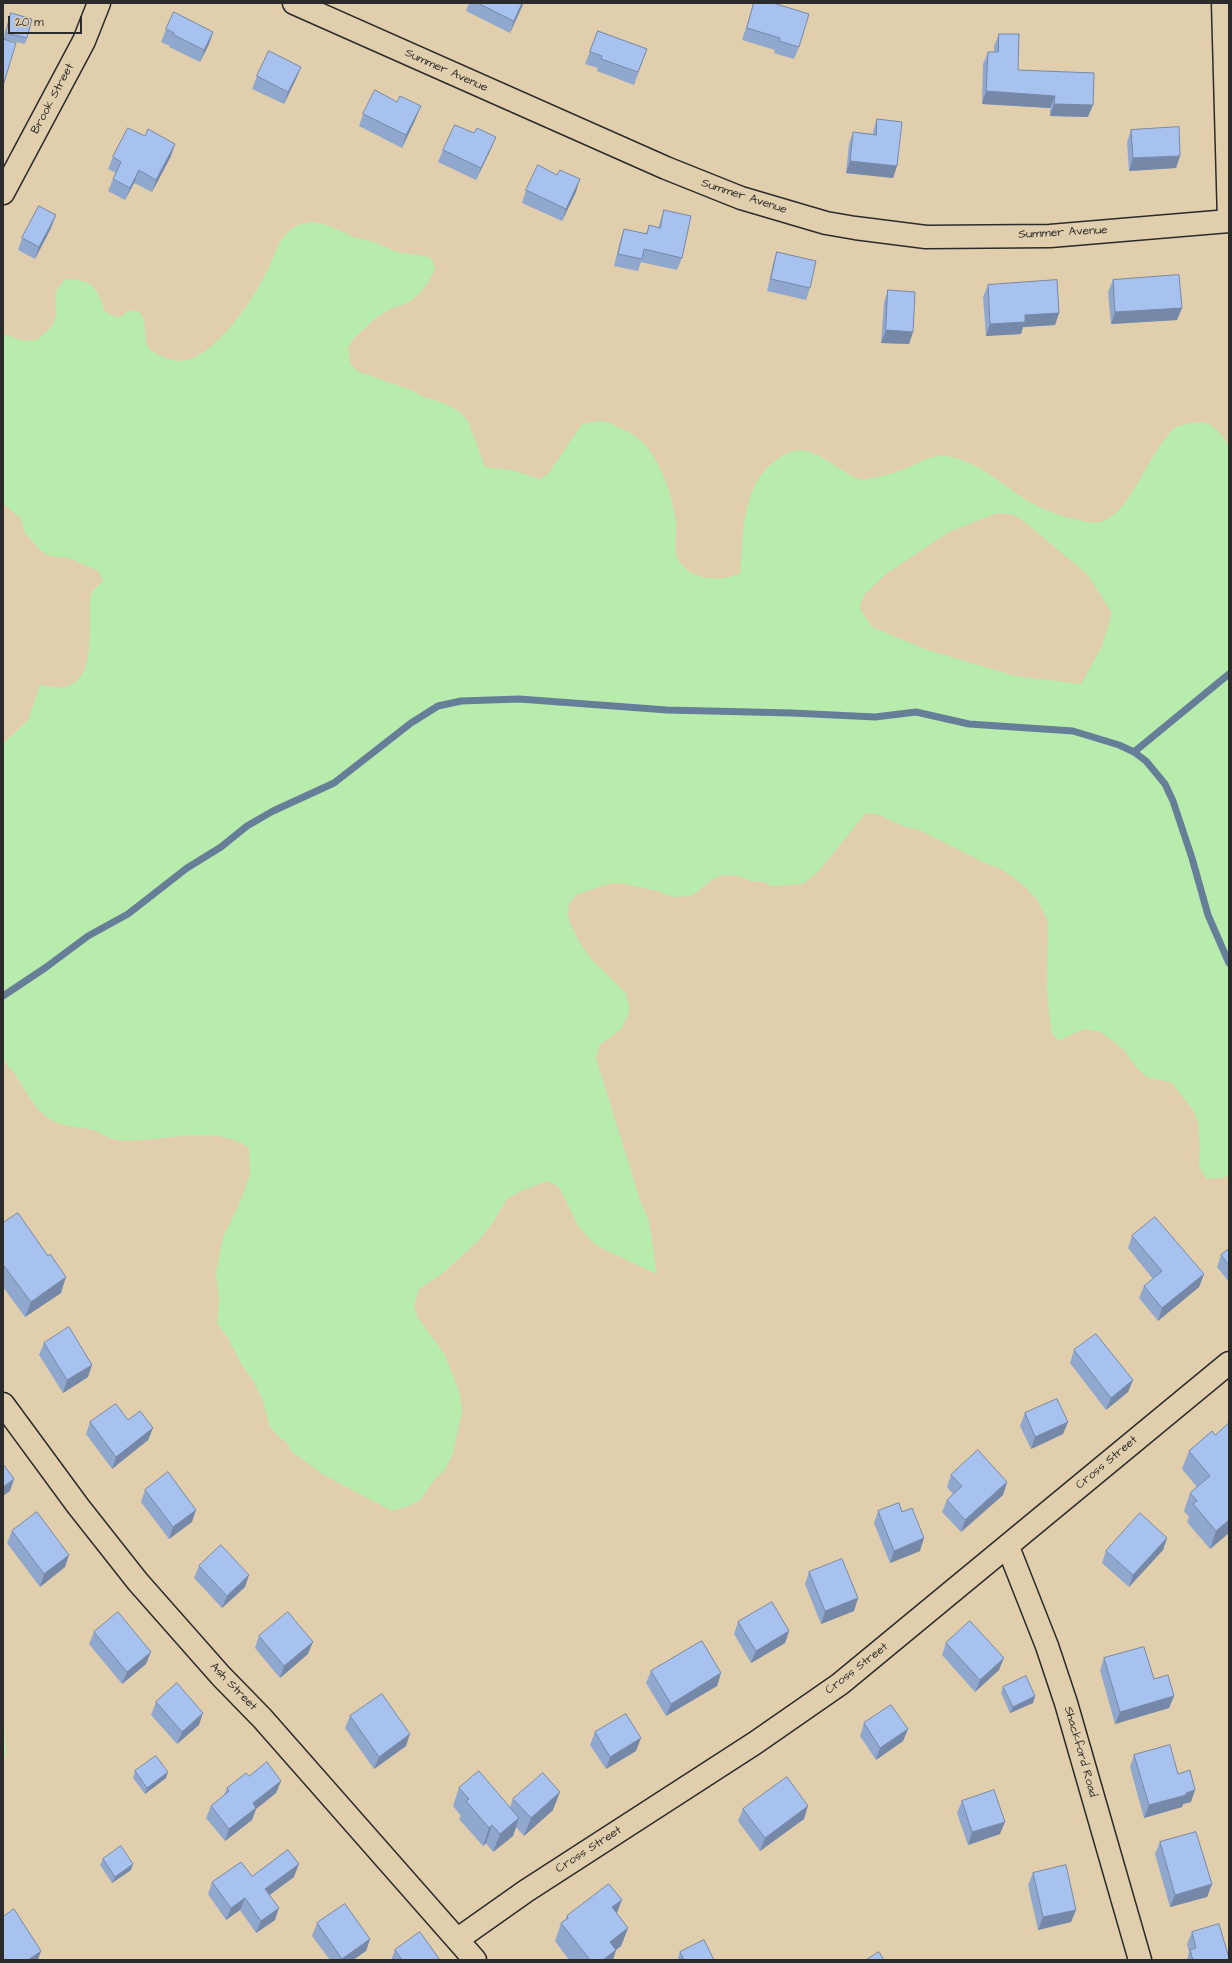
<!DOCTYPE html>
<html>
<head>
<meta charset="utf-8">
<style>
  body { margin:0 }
  #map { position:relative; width:1232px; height:1963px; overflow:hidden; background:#e1ceac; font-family:"Architects Daughter",sans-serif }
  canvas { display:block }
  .frame { position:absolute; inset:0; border:4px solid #2b2b2b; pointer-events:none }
  .scale { position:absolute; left:8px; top:16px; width:74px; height:18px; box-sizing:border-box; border:2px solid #2b2b2b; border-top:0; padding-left:5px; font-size:12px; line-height:14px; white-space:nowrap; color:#2b2b2b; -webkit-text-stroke:3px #e1ceac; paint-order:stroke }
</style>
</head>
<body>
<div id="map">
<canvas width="1232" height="1963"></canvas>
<div class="frame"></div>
<div class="scale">20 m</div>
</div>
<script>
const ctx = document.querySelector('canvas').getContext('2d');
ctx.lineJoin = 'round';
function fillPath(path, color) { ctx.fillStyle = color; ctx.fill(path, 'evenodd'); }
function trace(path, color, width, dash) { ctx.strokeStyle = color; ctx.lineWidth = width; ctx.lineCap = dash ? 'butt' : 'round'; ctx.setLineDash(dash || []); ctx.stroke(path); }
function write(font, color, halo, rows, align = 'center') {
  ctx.font = font + ' "Architects Daughter",sans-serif'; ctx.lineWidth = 3; ctx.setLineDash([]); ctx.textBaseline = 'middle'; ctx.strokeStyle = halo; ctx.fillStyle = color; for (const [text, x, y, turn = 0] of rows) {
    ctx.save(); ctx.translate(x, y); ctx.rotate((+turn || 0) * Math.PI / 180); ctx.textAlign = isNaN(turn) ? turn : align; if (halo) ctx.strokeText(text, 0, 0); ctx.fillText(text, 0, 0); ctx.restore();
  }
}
const green = new Path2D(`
  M314,222L327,225L354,237L374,242L397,252L425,256L432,259L435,269L427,284L418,295L406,304L392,308L377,317L354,338L348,348L350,363L357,371L411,390L424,397L444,403L460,412L468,421L485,467L511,470L540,479L548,474L582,424C589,423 599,420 606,422C610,422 614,425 617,427C625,430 635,435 641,441C660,458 674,499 676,524C677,535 672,553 680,562C694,582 720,581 740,574C744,533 740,484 779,458C788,451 799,448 810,452C829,459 843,473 861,480C874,478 889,475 902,470C917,465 931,453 947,456C974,461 992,476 1013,491C1032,505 1056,516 1079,520C1087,522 1096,524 1103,521C1130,511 1147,459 1166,438C1169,434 1173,429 1176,427C1180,425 1187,424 1191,423C1212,419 1219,431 1229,446V1175L1223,1178L1206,1179L1199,1166L1200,1148L1198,1123L1193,1110L1171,1082L1148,1078L1136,1067L1124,1050L1101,1032L1084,1029L1058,1041L1051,1032L1047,991L1048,921L1038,901L1022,884L1001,869L985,863L919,830L903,826L877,814L866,813L818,872L803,884L771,886L764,882L750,881L739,876L723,875L713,879L696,893L689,896L673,897L654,890L619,883L608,884L576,895L569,904L568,913L569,921L580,943L591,959L626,993L629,1006L628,1015L621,1029L600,1045L596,1058L640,1200L649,1221L657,1274L603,1249L591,1241L578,1226L559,1187L547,1181L521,1191L507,1199L492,1224L479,1240L443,1273L419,1289L414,1307L418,1318L445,1355L459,1391L462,1411L453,1454L444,1471L435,1479L421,1499L409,1506L392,1511L324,1475L292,1452L287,1443L275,1433L269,1425L263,1401L253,1380L243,1367L229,1340L217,1323L219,1301L216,1272L223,1237L238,1207L250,1175L249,1148C213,1122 160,1144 119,1140C110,1140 102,1133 94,1130C78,1126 61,1128 47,1117C32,1106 25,1089 15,1074C11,1069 7,1065 3,1060V744L28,720L40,685C47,686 57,688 64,687C100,680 86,620 91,595C92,590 99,585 103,581L98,571L69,558L49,556L40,550L25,533L21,519L3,503V334L24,341L37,340L46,332L52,326L56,316V291L65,279C94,280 96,286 105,312L118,318L130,310L139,312L144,319L146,343L151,351C159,355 170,361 179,361C212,362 253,300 266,273C273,260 277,241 289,231C297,224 304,223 314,222ZM997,513L1011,514L1021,519L1087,574L1112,613L1102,646L1081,684L1015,676L925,649L872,627L860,609L861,601L865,594L886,574L949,532Z
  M3,1714L6,1754L3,1760Z`);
const stream = new Path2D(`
  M1134,752L1229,674
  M3,996L45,968L88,936L128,914L187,868L221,847L247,826L273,811L334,783L411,723L438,706L461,701L519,699L667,710L792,713L875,717L916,712L969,724L1073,731L1119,745L1134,752L1146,761L1165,784L1173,801L1192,858L1208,915L1229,963`);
const minor = new Path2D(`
  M294,3L666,168L741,198L826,223L855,228L926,237L1050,236L1229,221
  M1223,3L1229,221
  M3,193L84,41L99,3
  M3,1404L78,1506L138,1582L221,1676L262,1718L475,1960
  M1008,1547L1047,1646L1066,1703L1140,1960
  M458,1939L526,1891L755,1743L840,1684L1229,1363`);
const wall = new Path2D(`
  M469,3H523L510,33L466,11Z
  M754,3L799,47L794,59L774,53L775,50L742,40Z
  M11,13L27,38L25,44L3,39Z
  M166,29L213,32L209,44L200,62L169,47L170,46L161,42Z
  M598,31L647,49L634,85L597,71L598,68L585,64Z
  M999,34L1018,70L1088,117L1050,116V108L982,104L983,64L988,52H994V46Z
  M301,67L296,79L284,104L252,89L257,76Z
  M363,114L416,118L402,148L359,126Z
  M877,119L897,166L893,178L846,173L849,144L853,132L873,134V131Z
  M1131,130L1180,156L1176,168L1129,171L1127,142Z
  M491,149L476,180L438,162L443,150Z
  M171,156L152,192L134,183L125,200L108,191L113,179L116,173L108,169L113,157Z
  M526,190L576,192L562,221L522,203Z
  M664,210L682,258L677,270L641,262L638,271L614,266L620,241L624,229L646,234L649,225L658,228Z
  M51,228L35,259L18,250L22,238Z
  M777,252L810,288L806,300L767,291L773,264Z
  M1113,280L1182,308L1177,320L1111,324L1108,292Z
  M988,285L1059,313L1055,325L1023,327L1021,334L986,336L983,297Z
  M888,290L913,332L909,344L881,343L884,302Z
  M3,1223L61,1293L25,1317L3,1287Z
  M1132,1236L1204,1274L1199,1287L1158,1321L1139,1298L1144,1286L1153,1279L1128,1248Z
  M1229,1249V1282L1217,1267L1221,1255Z
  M44,1343L88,1377L63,1393L39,1355Z
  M1074,1350L1133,1380L1128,1392L1106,1410L1070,1363Z
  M1025,1413L1068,1422L1063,1434L1031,1449L1020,1426Z
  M128,1420L153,1428L148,1440L112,1469L86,1434L90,1422Z
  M1212,1431L1229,1533L1210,1549L1187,1522L1189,1517L1184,1511L1190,1493L1197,1487L1182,1469L1189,1451Z
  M951,1475L1007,1482L1003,1495L961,1532L942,1512L947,1500L953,1494L947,1487Z
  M145,1490L192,1522L169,1539L141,1502Z
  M878,1511L902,1512L920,1551L890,1563L874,1523Z
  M12,1531L65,1567L40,1587L7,1543Z
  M1167,1538L1163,1550L1129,1587L1102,1563L1106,1551Z
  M199,1566L245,1587L222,1608L194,1578Z
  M809,1572L858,1598L854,1611L821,1624L805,1584Z
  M738,1622L789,1631L785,1643L751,1663L734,1634Z
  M94,1632L146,1664L122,1684L89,1644Z
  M259,1636L308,1654L280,1678L255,1648Z
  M946,1643L999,1670L975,1692L942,1655Z
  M1104,1658L1154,1679L1174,1696L1169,1708L1115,1724L1100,1670Z
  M651,1671L721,1673L717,1686L666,1716L646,1683Z
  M1003,1687L1035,1696L1033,1703L1010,1713L1001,1693Z
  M156,1702L199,1725L177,1744L151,1715Z
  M350,1716L406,1746L374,1769L345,1728Z
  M864,1723L908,1729L903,1741L876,1760L860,1736Z
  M595,1732L636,1751L606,1769L590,1745Z
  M1134,1755L1178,1774L1191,1802L1183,1804L1182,1807L1144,1818L1130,1767Z
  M135,1771L166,1778L145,1794L133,1778Z
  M249,1776L281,1781L276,1793L256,1809L252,1820L225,1841L206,1818L211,1806L224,1795L227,1788Z
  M459,1788L510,1807L513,1799L553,1810L524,1836L516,1827L513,1836L493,1852L486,1843L483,1846L459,1819L461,1816L453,1806Z
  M962,1801L1000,1834L968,1845L957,1813Z
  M743,1809L804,1819L760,1851L738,1821Z
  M1160,1842L1212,1884L1207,1897L1170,1907L1155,1854Z
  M103,1859L131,1870L112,1883L100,1865Z
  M1033,1873L1076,1910L1071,1922L1038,1930L1028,1885Z
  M252,1876L294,1877L270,1895L275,1920L256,1933L240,1910L226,1920L208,1894L212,1882Z
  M617,1913L628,1928L621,1946L616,1950L613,1960H569L555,1941L561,1923L566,1919L567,1916Z
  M317,1923L370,1939L366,1951L353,1960H330L312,1936Z
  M1192,1932L1229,1960H1187L1189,1952L1187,1944Z
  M395,1950L440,1960H391Z
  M680,1952L714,1960H679L678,1958Z`);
const shadedWall = new Path2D(`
  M522,3H523L522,7L510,33L514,21Z
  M213,32L209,44L200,62L204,50Z
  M301,67L296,79L284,104L288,92Z
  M986,91L1055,96L1050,108L982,104Z
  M1054,104L1093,105L1088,117L1050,116Z
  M421,106L416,118L402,148L406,135Z
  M496,137L491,149L476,180L481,168Z
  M175,144L171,156L152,192L156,180Z
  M1180,156L1176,168L1129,171L1133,158Z
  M850,161L897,166L893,178L846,173Z
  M139,170L134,183L125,200L130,188Z
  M580,179L576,192L562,221L566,209Z
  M56,215L51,228L35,259L39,247Z
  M1182,308L1177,320L1111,324L1115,312Z
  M1059,313L1055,325L1023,327L1021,334L986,336L990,324L1025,315Z
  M886,330L913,332L909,344L881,343Z
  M1204,1274L1199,1287L1158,1321L1162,1308Z
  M66,1277L61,1293L25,1317L31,1302Z
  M92,1365L88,1377L63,1393L67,1380Z
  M1133,1380L1128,1392L1106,1410L1111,1398Z
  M1068,1422L1063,1434L1031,1449L1035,1437Z
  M153,1428L148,1440L112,1469L116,1457Z
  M14,1479L10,1491L3,1496V1487Z
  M1007,1482L1003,1495L961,1532L965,1520Z
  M196,1510L192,1522L169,1539L173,1527Z
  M1229,1520V1533L1210,1549L1216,1531Z
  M924,1538L920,1551L890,1563L894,1551Z
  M1167,1538L1163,1550L1129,1587L1133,1575Z
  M69,1555L65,1567L40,1587L44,1574Z
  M249,1575L245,1587L222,1608L227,1596Z
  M858,1598L854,1611L821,1624L825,1611Z
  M789,1631L785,1643L751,1663L756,1651Z
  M313,1642L308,1654L280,1678L284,1666Z
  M151,1652L146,1664L122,1684L127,1672Z
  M1004,1658L999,1670L975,1692L980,1680Z
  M721,1673L717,1686L666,1716L671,1704Z
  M1035,1696L1033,1703L1010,1713L1013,1707Z
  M1174,1696L1169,1708L1115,1724L1120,1712Z
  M203,1713L199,1725L177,1744L182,1732Z
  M908,1729L903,1741L876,1760L880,1748Z
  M410,1734L406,1746L374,1769L379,1757Z
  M641,1738L636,1751L606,1769L610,1757Z
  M168,1772L166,1778L145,1794L147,1788Z
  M281,1781L276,1793L256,1809L252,1820L225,1841L229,1829L253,1803Z
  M1195,1790L1191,1802L1183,1804L1182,1807L1144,1818L1149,1805L1186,1793Z
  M560,1792L553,1810L524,1836L531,1818Z
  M808,1806L804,1819L760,1851L765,1838Z
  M519,1818L513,1836L493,1852L500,1834Z
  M1005,1822L1000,1834L968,1845L972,1832Z
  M492,1825L486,1843L483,1846L489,1828Z
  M133,1864L131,1870L112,1883L115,1877Z
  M299,1864L294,1877L261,1901L265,1889Z
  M1212,1884L1207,1897L1170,1907L1175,1895Z
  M245,1898L240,1910L226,1920L231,1908Z
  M622,1900L615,1918L612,1907Z
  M279,1908L275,1920L256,1933L261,1921Z
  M1076,1910L1071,1922L1038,1930L1043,1917Z
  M628,1928L621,1946L603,1960L610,1942Z
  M370,1939L366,1951L353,1960H342V1959Z
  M616,1950L613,1960H603Z
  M41,1951L38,1960H28Z`);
const building = new Path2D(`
  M478,3H522L514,21Z
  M754,3H773L809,14L799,47L779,41L780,38L747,28Z
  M174,12L213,32L204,50L174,35V33L166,29Z
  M11,13L32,19L27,38L6,33Z
  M598,31L647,49L638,72L601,59L602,56L590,52Z
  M999,34H1019L1018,70L1094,73L1093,105L1054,104L1055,96L986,91L988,52H998Z
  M3,39L16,43L3,86Z
  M269,51L301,67L288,92L257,76Z
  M375,90L397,102L400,96L421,106L406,135L363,114Z
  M877,119L902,122L897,166L850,161L853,132L876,135Z
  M455,125L474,133L477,128L496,137L481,168L443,150Z
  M1179,127L1180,156L1133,158L1131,130Z
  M128,128L145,136L148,129L175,144L156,180L139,170L130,188L113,179L121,162L113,157Z
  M538,165L557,175L560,170L580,179L566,209L526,190Z
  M39,206L56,215L39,247L22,238Z
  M664,210L691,216L682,258L644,249L642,259L618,254L624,229L647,234L649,225L660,228Z
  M777,252L816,261L810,288L771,279Z
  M1179,275L1182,308L1115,312L1113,280Z
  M1057,280L1059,313L1025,315V322L990,324L988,285Z
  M888,290L915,292L913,332L886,330Z
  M18,1213L48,1256L50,1254L66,1277L31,1302L4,1266L3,1267V1223Z
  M1155,1217L1204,1274L1162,1308L1144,1286L1162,1271L1132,1236Z
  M1229,1249V1265L1221,1255Z
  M69,1327L92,1365L67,1380L44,1343Z
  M1096,1334L1133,1380L1111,1398L1074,1350Z
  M1057,1399L1068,1422L1035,1437L1025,1413Z
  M116,1404L128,1420L140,1411L153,1428L116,1457L90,1422Z
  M1229,1423V1520L1216,1531L1193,1504L1197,1501L1190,1493L1210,1476L1189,1451L1212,1431L1215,1435Z
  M978,1450L1007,1482L965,1520L947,1500L962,1486L951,1475Z
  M3,1464L14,1479L3,1487Z
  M168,1472L196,1510L173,1527L145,1490Z
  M899,1503L902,1512L912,1508L924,1538L894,1551L878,1511Z
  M37,1512L69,1555L44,1574L12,1531Z
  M1140,1513L1167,1538L1133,1575L1106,1551Z
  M221,1545L249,1575L227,1596L199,1566Z
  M842,1559L858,1598L825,1611L809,1572Z
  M772,1602L789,1631L756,1651L738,1622Z
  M118,1612L151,1652L127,1672L94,1632Z
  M288,1612L313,1642L284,1666L259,1636Z
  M970,1621L1004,1658L980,1680L946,1643Z
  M702,1641L721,1673L671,1704L651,1671Z
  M1144,1647L1154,1679L1168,1675L1174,1696L1120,1712L1104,1658Z
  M1026,1676L1035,1696L1013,1707L1003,1687Z
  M177,1683L203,1713L182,1732L156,1702Z
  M382,1694L410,1734L379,1757L350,1716Z
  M891,1705L908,1729L880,1748L864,1723Z
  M626,1714L641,1738L610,1757L595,1732Z
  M1170,1745L1178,1774L1190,1770L1195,1790L1186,1793V1795L1149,1805L1134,1755Z
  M156,1756L168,1772L147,1788L135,1771Z
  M267,1762L281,1781L253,1803L256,1808L229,1829L211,1806L229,1791L227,1788L246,1773L249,1776Z
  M479,1771L519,1818L500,1834L492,1825L489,1828L466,1801L469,1799L459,1788Z
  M543,1773L560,1792L531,1818L513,1799Z
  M787,1777L808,1806L765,1838L743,1809Z
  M994,1790L1005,1822L972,1832L962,1801Z
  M1196,1832L1212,1884L1175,1895L1160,1842Z
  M121,1846L133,1864L115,1877L103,1859Z
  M288,1850L299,1864L265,1889L279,1908L261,1921L245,1898L231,1908L212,1882L241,1862L252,1876Z
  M1066,1865L1076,1910L1043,1917L1033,1873Z
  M609,1884L622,1900L612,1907L628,1928L610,1942L616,1950L603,1960H590L561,1923L568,1918L567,1916Z
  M345,1904L370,1939L342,1959L317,1923Z
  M14,1909L41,1951L28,1960H3V1917Z
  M1219,1924L1229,1958V1960H1193L1190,1950L1196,1948L1192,1932Z
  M420,1932L440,1960H402L395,1950Z
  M704,1940L714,1960H684L680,1952Z
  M879,1952L884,1960H866Z`);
const streetNames = [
  ["Summer Avenue",446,71,24],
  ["Brook Street",53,99,-62],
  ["Summer Avenue",744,197,18],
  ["Summer Avenue",1063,233,-3],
  ["Cross Street",1107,1463,-40],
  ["Cross Street",857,1669,-38],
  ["Ash Street",233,1687,46],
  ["Shackford Road",1080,1752,74],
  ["Cross Street",589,1850,-33]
];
fillPath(green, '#b8ecad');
trace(stream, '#667e98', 7);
trace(minor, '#2b2b2b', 25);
trace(minor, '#e1ceac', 22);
fillPath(wall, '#90a7ce');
fillPath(shadedWall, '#7688a7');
fillPath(building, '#a8c2ef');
trace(building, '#7688a7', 1);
write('12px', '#2b2b2b', '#e1ceac', streetNames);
</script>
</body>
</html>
